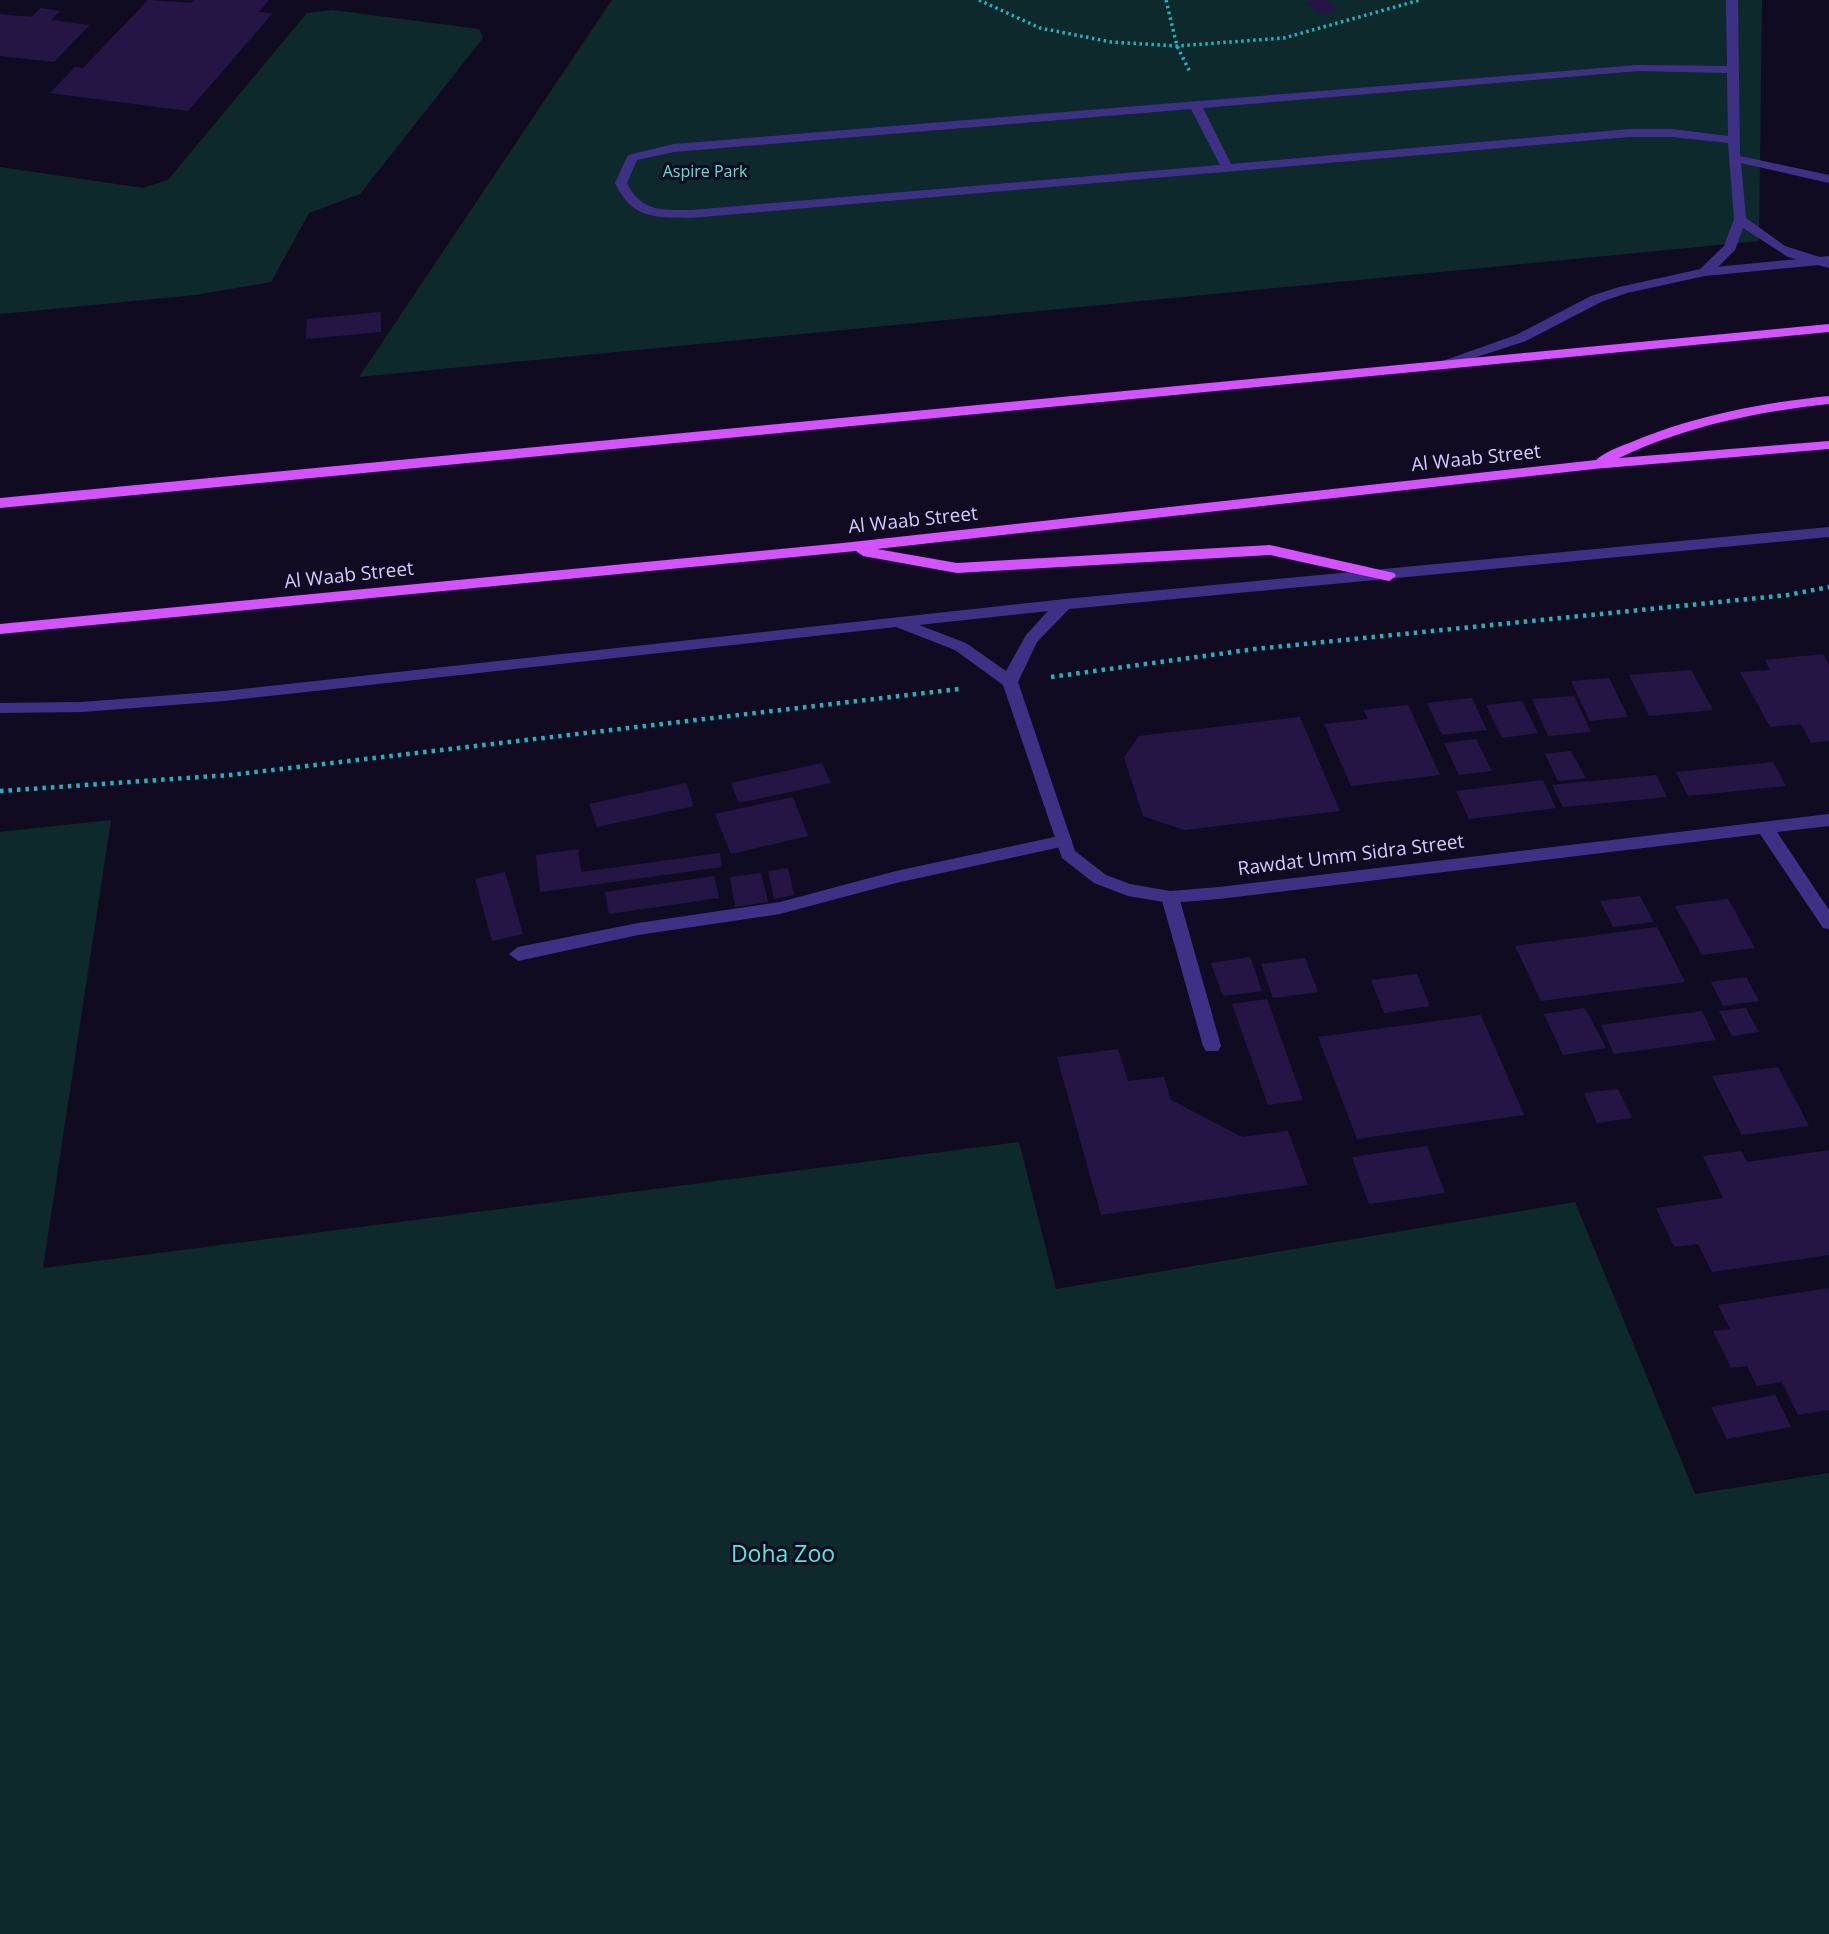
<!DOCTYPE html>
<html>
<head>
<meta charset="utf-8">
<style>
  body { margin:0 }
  canvas { display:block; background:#110b21 }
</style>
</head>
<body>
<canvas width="1829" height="1934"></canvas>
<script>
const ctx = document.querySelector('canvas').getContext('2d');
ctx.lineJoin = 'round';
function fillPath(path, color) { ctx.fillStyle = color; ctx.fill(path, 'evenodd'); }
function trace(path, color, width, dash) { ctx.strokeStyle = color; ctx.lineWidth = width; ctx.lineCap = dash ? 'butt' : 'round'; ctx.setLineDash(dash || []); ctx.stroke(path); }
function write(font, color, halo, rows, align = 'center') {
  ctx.font = font + ' "Open Sans",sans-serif'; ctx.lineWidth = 6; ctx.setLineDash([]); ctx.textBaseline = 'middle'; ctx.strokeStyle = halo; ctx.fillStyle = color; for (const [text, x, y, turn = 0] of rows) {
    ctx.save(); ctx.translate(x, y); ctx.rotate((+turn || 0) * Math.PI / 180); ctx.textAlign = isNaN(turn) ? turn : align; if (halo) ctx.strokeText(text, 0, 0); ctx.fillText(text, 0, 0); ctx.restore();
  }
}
const green = new Path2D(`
  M612,0H1762L1759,241L359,377Z
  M332,10L479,29L483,38L360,194L309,213L271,282L195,295L0,314V167L143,188L168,180L307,13Z
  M111,820L43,1268L1019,1142L1056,1289L1575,1202L1695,1494L1829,1473V1934H0V832Z`);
const building = new Path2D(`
  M148,0L192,3L195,0H269L259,12L273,13L188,111L50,93L75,67L83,68Z
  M1316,0H1326L1339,10L1321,15L1305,3Z
  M41,8L60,11L51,20L90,25L54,62L0,56V14L31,17Z
  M381,312V332L306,339L307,319Z
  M1823,654L1829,665V741L1811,743L1801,724L1770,727L1740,672L1770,670L1765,660Z
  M1691,670L1713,710L1649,716L1629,675Z
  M1609,678L1628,717L1590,721L1571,681Z
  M1574,696L1591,732L1548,736L1532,699Z
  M1472,698L1487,730L1442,735L1427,703Z
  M1522,701L1538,733L1502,738L1486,705Z
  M1408,705L1440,775L1351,786L1324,724L1368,719L1363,710Z
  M1300,717L1340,811L1185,830L1143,816L1124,757L1139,736Z
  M1476,739L1492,771L1459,775L1444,743Z
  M1571,751L1586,778L1558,781L1545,754Z
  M1773,762L1786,786L1688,796L1676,772Z
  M822,763L831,783L739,803L731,783Z
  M1656,775L1667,797L1563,807L1552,785Z
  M1543,780L1556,808L1469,819L1456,791Z
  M686,783L694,806L597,827L589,804Z
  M793,797L808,836L731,854L715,814Z
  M578,849L581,872L720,853L722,867L540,892L536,855Z
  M788,868L794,895L774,899L768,871Z
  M505,872L523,934L492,941L475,879Z
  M761,873L768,902L735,907L730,877Z
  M714,876L719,898L609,914L605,892Z
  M1640,896L1654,922L1613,927L1600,901Z
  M1728,899L1755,948L1702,955L1675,906Z
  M1657,927L1685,982L1541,1001L1515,946Z
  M1250,957L1262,991L1223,996L1211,963Z
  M1305,958L1318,992L1273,998L1261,964Z
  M1417,974L1430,1006L1384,1013L1371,980Z
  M1746,977L1759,1001L1723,1006L1711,982Z
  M1267,999L1303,1100L1268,1105L1232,1004Z
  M1585,1008L1606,1048L1563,1055L1544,1014Z
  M1746,1008L1759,1032L1732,1036L1719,1011Z
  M1702,1011L1716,1040L1614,1054L1601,1025Z
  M1481,1015L1524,1115L1357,1139L1318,1037Z
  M1118,1049L1128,1081L1164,1077L1171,1100L1242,1137L1288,1131L1308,1185L1101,1215L1057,1057Z
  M1778,1067L1809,1126L1742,1135L1712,1076Z
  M1618,1089L1632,1118L1597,1123L1584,1093Z
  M1427,1146L1445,1193L1369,1204L1352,1157Z
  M1829,1150V1255L1712,1272L1698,1244L1674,1247L1656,1208L1723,1198L1703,1156L1741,1151L1747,1162Z
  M1829,1288V1410L1798,1415L1782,1382L1757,1386L1747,1366L1731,1368L1713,1331L1730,1329L1718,1305Z
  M1775,1395L1791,1427L1727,1439L1711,1407Z`);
const pathFar1 = new Path2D(`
  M979,0L1040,28L1111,42L1177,46L1284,38L1420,0
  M1166,0L1177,46L1190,72`);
const path = new Path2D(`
  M1051,677L1255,649L1788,595L1829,587
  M0,791L230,775L959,689`);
const lane = new Path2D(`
  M1726,0H1738L1740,156L1829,175V183L1741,163L1746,218L1785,246L1829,260V268L1788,257L1743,228L1735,250L1710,275H1700V269L1724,246L1734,219L1728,143L1672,137H1629L691,218C654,217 633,220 615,183L628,155L674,144L1638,65L1727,66ZM1638,71L1727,73L1728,136L1672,129H1629L1231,164L1203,108ZM1191,109L1220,165L691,210C662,210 641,212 627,183L637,160L674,152Z
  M1064,835L1070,837L1072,841L1070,845L896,883L780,914L638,935L518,961L509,954L518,947L638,923L780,902L896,871Z
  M1170,891L1179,897L1221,1046L1218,1051H1206L1203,1046L1161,897Z`);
const street = new Path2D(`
  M1829,256V264L1705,276L1627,293L1601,302L1526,341L1446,367H1436L1434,364L1516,335L1591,296L1619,287L1705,268Z
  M1829,527V537L1069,609L1037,642L1018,682L1075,851L1106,875L1130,884L1170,891L1219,887L1829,814V826L1777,832L1829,910V929L1823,928L1760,834L1219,899L1170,903L1128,896L1094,883L1062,858L1003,685L955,650L896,627L224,701L82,712L0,713V703L82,702L224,691L1065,599ZM1048,611L1026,635L1006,671L966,643L919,625Z`);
const primary = new Path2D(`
  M1829,324V332L0,508V498Z
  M1829,396V404C1756,412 1686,426 1619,458L1829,441V449L1594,469L877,549L957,563L1270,545L1394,573L1396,576L1389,581L1270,555L957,573L863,556L856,551L0,634V624L843,543L1596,460C1606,451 1622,446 1634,441C1697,415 1762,403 1829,396Z`);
const farParknames = [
  ["Aspire Park",705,172]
];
const streetNames = [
  ["Al Waab Street",1476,459,-6],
  ["Al Waab Street",913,521,-6],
  ["Al Waab Street",349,576,-6],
  ["Rawdat Umm Sidra Street",1351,856,-7]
];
const nearParknames = [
  ["Doha Zoo",783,1555]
];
fillPath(green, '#0d292c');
fillPath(building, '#241544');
trace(pathFar1, '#21b3bc', 3.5, [2.5, 3.5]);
trace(path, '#21b3bc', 4.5, [3.5, 5]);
fillPath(lane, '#3e3185');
fillPath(street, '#3e3185');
fillPath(primary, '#d452ff');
write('16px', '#4bebd6', '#110b21', farParknames);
write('19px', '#d7cbff', '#110b21', streetNames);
write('23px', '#4bebd6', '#110b21', nearParknames);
</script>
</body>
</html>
